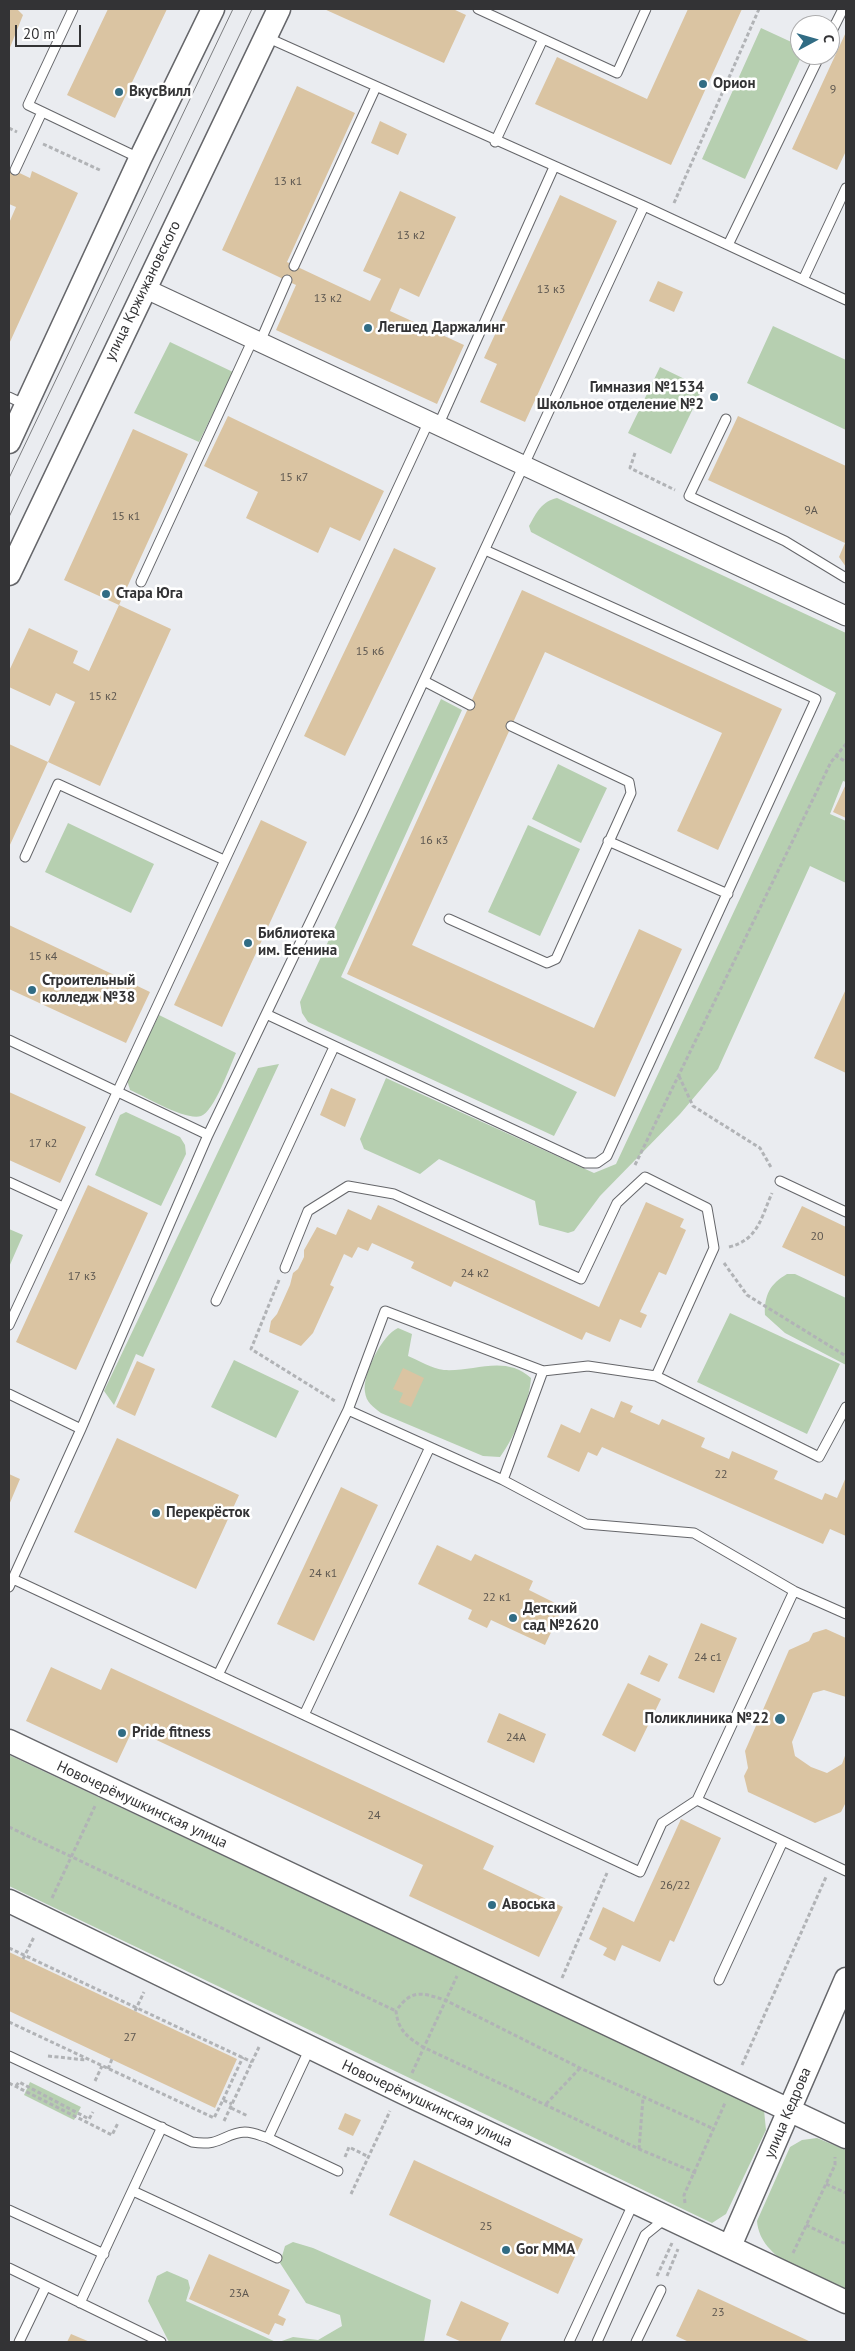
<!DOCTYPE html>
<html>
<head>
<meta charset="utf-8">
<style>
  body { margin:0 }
  #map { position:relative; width:855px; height:2351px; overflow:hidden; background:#eaecf0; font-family:"PT Sans",sans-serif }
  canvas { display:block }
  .frame { position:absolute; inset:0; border:10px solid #333335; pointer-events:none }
  .north { position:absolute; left:790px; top:15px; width:50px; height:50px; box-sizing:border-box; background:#fff; border:1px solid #adadae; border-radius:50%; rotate:84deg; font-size:14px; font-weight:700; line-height:20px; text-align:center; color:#333335 }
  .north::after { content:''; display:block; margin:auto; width:18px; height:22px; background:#316c84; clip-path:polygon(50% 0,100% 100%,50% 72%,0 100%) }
  .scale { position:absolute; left:15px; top:25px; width:66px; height:22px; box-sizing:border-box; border:2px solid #333335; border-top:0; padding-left:6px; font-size:15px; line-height:18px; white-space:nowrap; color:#333335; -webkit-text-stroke:4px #fff; paint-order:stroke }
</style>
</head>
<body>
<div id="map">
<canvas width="855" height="2351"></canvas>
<div class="frame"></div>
<div class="north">С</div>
<div class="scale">20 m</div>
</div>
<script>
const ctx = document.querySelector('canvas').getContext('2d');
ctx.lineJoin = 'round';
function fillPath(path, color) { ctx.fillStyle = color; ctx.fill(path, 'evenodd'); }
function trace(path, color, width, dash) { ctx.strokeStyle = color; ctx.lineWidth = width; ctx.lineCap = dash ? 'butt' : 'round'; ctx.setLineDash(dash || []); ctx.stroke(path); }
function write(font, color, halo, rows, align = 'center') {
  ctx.font = font + ' "PT Sans",sans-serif'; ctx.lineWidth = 5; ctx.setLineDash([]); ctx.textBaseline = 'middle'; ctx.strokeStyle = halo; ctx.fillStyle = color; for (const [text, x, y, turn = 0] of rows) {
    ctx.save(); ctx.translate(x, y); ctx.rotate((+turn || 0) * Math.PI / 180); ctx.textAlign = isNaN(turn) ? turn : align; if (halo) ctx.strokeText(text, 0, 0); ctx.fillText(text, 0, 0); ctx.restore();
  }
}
const green = new Path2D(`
  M761,28L800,46L802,55L745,179L702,159Z
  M773,326L846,360V430L747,383Z
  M170,342L233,372L199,442L134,413Z
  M660,367L703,388L671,454L628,433Z
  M557,498L846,633V782L843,781L830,814L846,821V883L810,866L718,1069L680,1114L600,1196L574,1231L568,1233L539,1225L535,1201L439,1159L420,1174L364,1149L360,1139L386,1078L594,1173L616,1164L836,693L531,532L529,526C537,512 541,502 557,498Z
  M441,699L462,710L341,977L577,1092L554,1136L308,1022L302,1013L300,1002Z
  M558,764L607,788L581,843L532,819Z
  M68,823L154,864L131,913L45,872Z
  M528,825L580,849L540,936L488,912Z
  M159,1015L236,1053C230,1066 214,1112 201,1116C186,1121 146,1097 130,1090L127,1080Z
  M279,1064L143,1357L136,1354L114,1405L104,1391L258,1068Z
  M126,1112L180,1137L185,1145L186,1154L161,1206L95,1175L120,1115Z
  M9,1229L23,1235L9,1267Z
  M787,1274H795L846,1298V1365L785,1333L765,1315C764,1295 770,1284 787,1274Z
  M730,1313L840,1364L807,1434L697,1382Z
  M398,1328L412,1334L408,1356C418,1360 433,1369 444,1370C474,1372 505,1354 531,1378C529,1404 515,1436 500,1457L483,1456L381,1413C373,1407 366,1402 365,1392C362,1375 382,1335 398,1328Z
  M234,1360L299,1391L276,1438L211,1407Z
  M9,1755L764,2110L766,2130L726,2214L712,2223L9,1886Z
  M30,2082L81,2107L74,2120L24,2095Z
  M817,2138L846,2150V2291C815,2276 760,2261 757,2221L790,2147L802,2140Z
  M293,2242L313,2248L431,2300L424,2342H279L293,2337L318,2340L342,2326L340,2315L306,2303L280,2263L285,2246Z
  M167,2271L188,2280L190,2288L186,2301L276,2342H169L148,2301L157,2276Z`);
const building = new Path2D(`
  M9,9H17L23,15L9,50Z
  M108,9H167L115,118L67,95Z
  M324,9H453L466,15L444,63Z
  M688,9H742L671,165L535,104L557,57L647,99Z
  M846,32V151L837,170L792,149Z
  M297,86L355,113L287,262L370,301L381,279L363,271L400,191L456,217L419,297L400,288L390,311L464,345L437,404L276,330L296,285L222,250Z
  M380,121L407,134L398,155L371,143Z
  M9,168L30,178L32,171L78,193L9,344V223L16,207L9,204Z
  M560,195L617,221L525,422L480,402L497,364L484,358Z
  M658,281L683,292L674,312L649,301Z
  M228,416L384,491L360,541L330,527L318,553L246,518L258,492L204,466Z
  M738,416L846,466V567L839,557L845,543L708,480Z
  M133,429L188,454L119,605L171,629L100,786L48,762L9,847V744L48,762L75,702L56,693L50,706L9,687V671L29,628L78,651L73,663L89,671L119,605L64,580Z
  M394,548L436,568L345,756L304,736Z
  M522,590L782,709L718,850L677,831L722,733L545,652L412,945L594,1028L639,929L682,949L615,1097L347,974Z
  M846,784V818L833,812Z
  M261,820L307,842L222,1027L174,1005Z
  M9,925L150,992L126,1043L9,989Z
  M846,989V1073L814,1058Z
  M331,1088L356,1099L345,1127L320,1115Z
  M9,1092L86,1127L60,1183L9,1160Z
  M88,1185L148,1213L76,1370L16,1342Z
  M646,1202L684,1219L680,1227L686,1230L666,1275L659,1272L640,1312L647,1315L641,1328L620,1319L610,1342L586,1332L582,1340L454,1281L451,1287L411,1268L414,1262L372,1243L368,1251L358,1247L352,1258L344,1254L330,1285L334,1287L313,1333L301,1346L269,1332L271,1321L277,1314L290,1285L293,1273L298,1269L304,1257V1250L317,1227L336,1235L348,1209L371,1220L378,1205L599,1307Z
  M802,1206L846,1227V1277L782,1247Z
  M137,1361L155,1369L135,1416L116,1407Z
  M403,1368L424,1378L411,1407L399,1402L403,1393L393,1389Z
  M621,1401L633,1406L630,1412L659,1425L662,1419L705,1438L701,1447L729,1459L732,1451L778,1471L774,1479L822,1500L825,1493L837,1498L846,1477V1536L830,1529L823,1544L602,1447L597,1456L588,1452L579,1472L547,1457L561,1424L580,1433L591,1408L614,1418Z
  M117,1438L239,1495L196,1589L74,1532Z
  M9,1474L20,1479L9,1505Z
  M341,1487L378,1505L314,1641L277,1624Z
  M437,1545L471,1561L475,1554L533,1581L529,1590L563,1607L545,1645L491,1620L487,1628L468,1619L472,1610L418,1584Z
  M701,1623L737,1638L714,1693L678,1678Z
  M826,1629L846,1638V1697L824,1690L813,1693L792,1742L795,1756L811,1767L827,1773L842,1764L846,1753V1802L841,1812L815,1823L748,1792L744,1776L748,1768L745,1751L789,1650L809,1641L813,1633Z
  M649,1655L668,1664L659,1682L640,1674Z
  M51,1667L101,1690L111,1668L494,1846L483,1869L563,1907L539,1957L409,1896L423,1865L133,1729L117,1763L26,1721Z
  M628,1683L661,1699L635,1752L602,1735Z
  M499,1713L546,1734L534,1763L487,1742Z
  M681,1819L721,1838L674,1942L670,1940L660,1962L622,1945L615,1961L603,1955L607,1948L589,1939L603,1907L634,1922Z
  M9,1952L237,2059L215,2108L9,2011Z
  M345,2113L361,2120L353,2136L338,2129Z
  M414,2160L583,2239L558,2294L389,2215Z
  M209,2254L290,2290L278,2315L286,2319L283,2326L275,2323L269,2335L189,2299Z
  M698,2289L811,2342H689L676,2336Z
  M461,2301L509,2323L500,2342H462L446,2335Z
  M71,2334L90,2342H67Z`);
const path = new Path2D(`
  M9,128L17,132
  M43,144L102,171
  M674,203L759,9
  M635,453L630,468L675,490
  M835,755L846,762
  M679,1076L693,1106L760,1148L772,1169
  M635,1165L831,762L846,744
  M729,1247C758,1240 761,1218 772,1193
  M724,1263L747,1295L846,1356
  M279,1280L251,1349L335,1401
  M9,1827L396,2011
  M52,1898L95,1806
  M9,1948L252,2062
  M23,1959L34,1937
  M562,1978L607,1873
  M135,2011L144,1992
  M9,2022L214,2118L223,2100L232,2104
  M48,2056L86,2060
  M742,2065L826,1877
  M108,2069L112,2059
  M412,2073L457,1976
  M95,2081L102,2066
  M9,2083L112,2135L118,2123
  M16,2086L19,2082L89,2119L93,2112
  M223,2100L243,2057
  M546,2104L580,2068
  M231,2108L248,2116
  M224,2121L259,2047
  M639,2149L643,2098
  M345,2157L349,2147L369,2157
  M696,2173L639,2149L423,2047C407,2037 398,2030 396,2011C412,1988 422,1993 445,2000L580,2068L714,2129
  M826,2184L846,2193
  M351,2194L390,2111
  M685,2203L684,2195L725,2103
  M806,2225L846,2244
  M793,2253L835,2165V2157
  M657,2276L672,2243
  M667,2276L678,2249`);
const service = new Path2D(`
  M73,9L28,105L139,158
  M478,9L617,73L646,9
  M830,35L843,9
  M266,37L644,206L846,300
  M495,142L543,39
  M15,170L42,112
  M728,245L820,55
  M294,266L376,87
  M803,280L846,188
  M260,342L287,280
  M9,397L26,405
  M726,419L689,496L785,541L846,578
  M438,426L554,167
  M141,582L253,339
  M424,681L470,705
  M608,841L728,894
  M25,857L58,784L224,860
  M449,919L547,963L556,959L631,793L629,782L511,726
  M266,1014L585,1163H597L607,1156L816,699L485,550
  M9,1040L208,1135
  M780,1181L846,1212
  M9,1182L63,1207
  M285,1268L308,1211L348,1186L394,1194L581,1279L617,1203L645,1177L707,1208L714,1248L656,1376
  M216,1301L334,1047
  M9,1325L429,421
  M543,1371L588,1366L656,1376L819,1457L846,1407
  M9,1394L81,1429
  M348,1410L503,1480L586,1524L694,1533L794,1591L846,1614
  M13,1579L640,1872L662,1823L697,1800
  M9,1587L81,1429L208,1135L362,814L644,206
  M794,1591L697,1800L846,1871
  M218,1675L348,1410L385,1311L543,1371L503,1480
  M304,1715L430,1447
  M719,1980L783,1841
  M310,2048L268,2138L338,2171
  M9,2056L192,2142C222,2147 223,2133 245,2132C253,2132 261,2136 268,2138
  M133,2191L277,2258
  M9,2210L104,2254
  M9,2268L46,2286L19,2342
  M46,2286L161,2342
  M80,2303L162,2127
  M569,2342L634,2202
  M597,2342L645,2235L666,2218
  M636,2342L661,2290`);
const minor = new Path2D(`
  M144,288L846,616`);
const tertiary = new Path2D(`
  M9,442L140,159L213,9
  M9,574L279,9
  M9,1741L846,2137
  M9,1901L404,2093L846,2302
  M730,2246L846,1979`);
const tram = new Path2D(`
  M9,478L233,9
  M9,517L252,9`);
const markers = [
  [703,84,5,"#316c84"],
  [119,92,5,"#316c84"],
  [368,328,5,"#316c84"],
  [714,397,5,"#316c84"],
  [106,594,5,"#316c84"],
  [248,943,5,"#316c84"],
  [32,990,5,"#316c84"],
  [156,1513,5,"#316c84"],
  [513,1618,5,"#316c84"],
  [780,1719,6,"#316c84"],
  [122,1733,5,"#316c84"],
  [492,1905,5,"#316c84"],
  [506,2250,5,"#316c84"]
];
const numberNames = [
  ["9",833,90],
  ["13 к1",288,182],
  ["13 к2",411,236],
  ["13 к3",551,290],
  ["13 к2",328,299],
  ["15 к7",294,478],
  ["9А",811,511],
  ["15 к1",126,517],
  ["15 к6",370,652],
  ["15 к2",103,697],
  ["16 к3",434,841],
  ["15 к4",43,957],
  ["17 к2",43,1144],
  ["20",817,1237],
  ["24 к2",475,1274],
  ["17 к3",82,1277],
  ["22",721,1475],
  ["24 к1",323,1574],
  ["22 к1",497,1598],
  ["24 с1",708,1658],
  ["24А",516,1738],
  ["24",374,1816],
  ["26/22",675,1886],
  ["27",130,2038],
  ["25",486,2227],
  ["23А",239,2294],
  ["23",718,2313]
];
const poiNames = [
  ["Орион",713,84],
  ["ВкусВилл",129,92],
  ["Легшед Даржалинг",378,328],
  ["Гимназия №1534",704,388,"right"],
  ["Школьное отделение №2",704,405,"right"],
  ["Стара Юга",116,594],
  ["Библиотека",258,934],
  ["им. Есенина",258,951],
  ["Строительный",42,981],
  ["колледж №38",42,998],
  ["Перекрёсток",166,1513],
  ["Детский",523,1609],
  ["сад №2620",523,1626],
  ["Поликлиника №22",769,1719,"right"],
  ["Pride fitness",132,1733],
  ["Авоська",502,1905],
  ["Gor MMA",516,2250]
];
const streetNames = [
  ["улица Кржижановского",143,291,-64],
  ["Новочерёмушкинская улица",142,1805,25],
  ["Новочерёмушкинская улица",427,2104,25],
  ["улица Кедрова",788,2113,-67]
];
fillPath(green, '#b6cfb0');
fillPath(building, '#dac4a2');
trace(service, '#65666a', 11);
trace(minor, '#65666a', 21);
trace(tertiary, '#65666a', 25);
trace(path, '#b1b3b6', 3, [4, 2.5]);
trace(service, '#fff', 9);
trace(minor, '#fff', 19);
trace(tertiary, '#fff', 22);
trace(tram, '#7b7c7f', 1);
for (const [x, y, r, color] of markers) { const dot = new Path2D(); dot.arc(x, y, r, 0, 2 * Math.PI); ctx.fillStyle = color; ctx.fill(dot); trace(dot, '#fff', 2); }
write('12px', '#5d5750', null, numberNames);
write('bold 15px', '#333335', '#fff', poiNames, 'left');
write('15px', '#333335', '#fff', streetNames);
</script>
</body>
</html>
